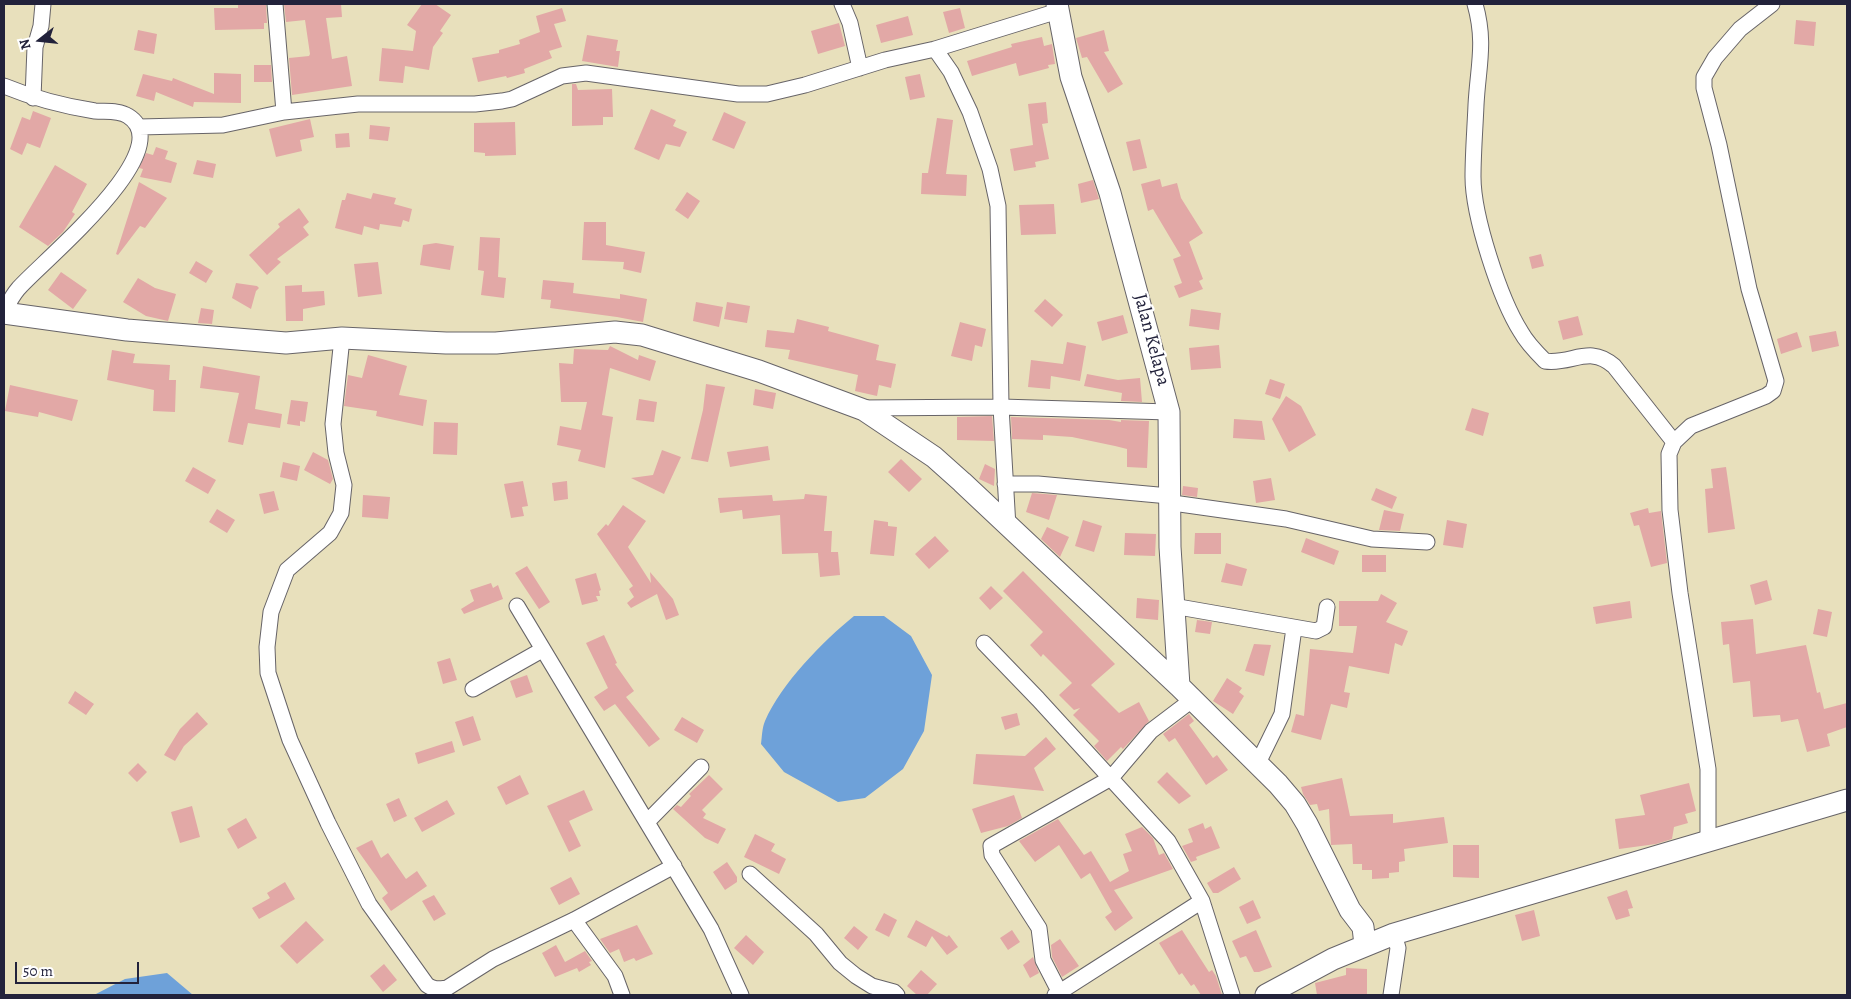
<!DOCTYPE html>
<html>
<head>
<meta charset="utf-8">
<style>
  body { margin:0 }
  #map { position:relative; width:1851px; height:999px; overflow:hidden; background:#e8e0bc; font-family:Alegreya,serif }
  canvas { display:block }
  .frame { position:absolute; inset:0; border:5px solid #22223b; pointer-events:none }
  .north { position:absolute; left:15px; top:15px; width:50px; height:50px; -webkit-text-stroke:4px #fff; paint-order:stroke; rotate:254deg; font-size:14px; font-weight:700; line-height:20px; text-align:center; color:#22223b }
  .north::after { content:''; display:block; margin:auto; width:18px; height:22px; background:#22223b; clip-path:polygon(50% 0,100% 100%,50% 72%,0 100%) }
  .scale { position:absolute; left:15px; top:962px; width:124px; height:22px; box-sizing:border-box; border:2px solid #22223b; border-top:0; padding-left:6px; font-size:15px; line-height:18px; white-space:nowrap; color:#22223b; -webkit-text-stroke:4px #fff; paint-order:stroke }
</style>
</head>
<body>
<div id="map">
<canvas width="1851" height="999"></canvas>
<div class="frame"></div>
<div class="north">N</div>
<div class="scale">50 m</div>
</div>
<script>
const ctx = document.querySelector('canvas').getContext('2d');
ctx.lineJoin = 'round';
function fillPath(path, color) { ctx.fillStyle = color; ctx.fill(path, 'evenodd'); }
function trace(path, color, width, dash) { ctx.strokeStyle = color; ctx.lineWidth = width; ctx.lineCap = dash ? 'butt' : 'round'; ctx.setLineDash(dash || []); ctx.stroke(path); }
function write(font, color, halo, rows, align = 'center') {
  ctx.font = font + ' Alegreya,serif'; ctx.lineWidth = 4.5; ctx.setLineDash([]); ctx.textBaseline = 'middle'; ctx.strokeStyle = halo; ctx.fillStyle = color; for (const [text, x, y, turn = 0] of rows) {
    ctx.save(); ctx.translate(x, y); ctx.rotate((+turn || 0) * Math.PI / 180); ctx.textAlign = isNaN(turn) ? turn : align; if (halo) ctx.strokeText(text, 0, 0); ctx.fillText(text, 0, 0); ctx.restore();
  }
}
const water = new Path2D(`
  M854,616H884L911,636L932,675L924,731L903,769L865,798L838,802L784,772L761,744C762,737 762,728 765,721C781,684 823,641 854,616Z
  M167,973L193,995H94L125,979Z`);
const building = new Path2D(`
  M238,4H266L267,23H264V29L215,30L214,8H238Z
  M284,4H341L342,17L326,18L332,59L347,56L352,86L292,95L289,58L309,56L310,54L305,20L286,22Z
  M422,4H435L451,15L440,31L443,33L433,47L429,70L405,66L403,83L379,81L382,48L413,51L416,31L407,25Z
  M562,8L566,21L554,24L562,47L549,51L552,58L524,69L525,73L507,78L506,76L478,82L472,58L499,53V50L520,44L519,40L540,32L536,16Z
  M960,8L965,28L949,33L943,12Z
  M908,16L913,35L881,43L876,25Z
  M1796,20L1816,22L1814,46L1794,44Z
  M839,23L845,46L818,54L811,31Z
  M138,30L157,34L154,54L134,50Z
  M1104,30L1109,51L1104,52L1123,84L1108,93L1087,57L1082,58L1076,38Z
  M587,35L618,40L616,51H620L618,67L582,61Z
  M1042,37L1044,46L1052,44L1055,64L1048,65L1049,68L1019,76L1016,63L972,76L967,61L1012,47L1011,44Z
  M254,65H271L272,82H254Z
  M214,73L241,74V103L194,102L193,107L156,92L154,101L136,96L143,74L172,81L173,78L214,94Z
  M920,74L925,97L910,100L905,77Z
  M572,84H576L578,90L612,89L613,117H603V125L572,126Z
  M1046,102L1048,123L1042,124L1049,159L1035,162L1036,167L1014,171L1010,149L1033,145L1028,104Z
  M651,109L676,120L673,126L687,132L680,147L666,144L659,160L634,149Z
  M33,111L51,118L40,148L27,143L22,155L10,149L22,117L30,120Z
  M724,112L746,122L734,149L712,140Z
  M937,118L953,120L946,174L967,175L966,196L921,194L922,173H928Z
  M310,119L314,137L300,140L302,151L276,157L269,129Z
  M515,122L516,155L485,156V153L474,152V123Z
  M370,125L390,127L388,141L369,139Z
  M349,133L350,147L336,148L335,134Z
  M1140,139L1147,168L1133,171L1126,142Z
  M156,147L168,151L165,159L177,163L171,183L140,177L143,169L139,168L146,153L153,155Z
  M197,160L216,164L213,178L193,174Z
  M55,165L87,184L72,212L75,214L63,232L48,246L19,227Z
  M1160,179L1162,187L1177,183L1181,198L1203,233L1189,242L1203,279L1199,281L1203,289L1179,298L1174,286L1182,283L1173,259L1181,256L1153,209L1148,211L1141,184Z
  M1093,180L1099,199L1081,203L1078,184Z
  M139,182L167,198L145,228L140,226L118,255L116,254Z
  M687,192L700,201L688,219L675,210Z
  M347,193L371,199L373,193L396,198L394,204L412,209L409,222L403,220L401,227L380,224L379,230L364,226L362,235L335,228L342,200H345Z
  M1054,204L1056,234L1021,235L1019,205Z
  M299,208L309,222L303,227L309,235L277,259L281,262L267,275L249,255L280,227L278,224Z
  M584,222H606V245L645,252L641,273L623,269L624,262L582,260Z
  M480,237L500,238L498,277L506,278L504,298L481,295L484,271L478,270Z
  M436,243L454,246L450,270L420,265L423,245Z
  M1541,254L1544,266L1532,269L1529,257Z
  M196,261L213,271L206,283L189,273Z
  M378,262L382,294L358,297L354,264Z
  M61,272L87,290L73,309L48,290Z
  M138,278L155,288L176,294L168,321L146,316L123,302Z
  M543,280L574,283L573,293L620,299V294L647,299L643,322L617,317L550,308L551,300L541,299Z
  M236,283L257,286L259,288L256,291L251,309L232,298Z
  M302,285V292L324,291L325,305L303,309V321H286L285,286Z
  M1045,299L1063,315L1052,327L1034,311Z
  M696,302L723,307L719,327L693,321Z
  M727,302L750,306L747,323L724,319Z
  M201,308L214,310L212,324L198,323Z
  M1191,309L1221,313L1219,330L1189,326Z
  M1123,315L1128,333L1102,341L1097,322Z
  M1578,316L1583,335L1563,340L1558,321Z
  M797,319L829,327L828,331L879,345L876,360L896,364L891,388L879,385L877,396L855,391L858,375L788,359L790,350L765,347L767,330L794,333Z
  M960,322L986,329L982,347L975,345L972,361L951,356Z
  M1836,331L1839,346L1812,352L1809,336Z
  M1797,332L1802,347L1781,354L1777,339Z
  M1067,342L1086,346L1080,381L1051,376L1050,389L1028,387L1031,360L1063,364Z
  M1219,345L1221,368L1191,370L1189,348Z
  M610,346L638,360L639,355L656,361L650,381L610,368L602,415L613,417L605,468L578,461L581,450L557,445L560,426L581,430L587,402H561L559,363L573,364L574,349L608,350Z
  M112,350L135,354L133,363L170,365L169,380H176L175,412L153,411L154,390L107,380Z
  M368,355L407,366L399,395L427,400L423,426L376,416L377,411L344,406L348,375L362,378Z
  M203,366L260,376L255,409L282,414L280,428L248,423L243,445L228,442L239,393L200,388Z
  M1087,374L1118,380L1140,378L1142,402L1121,401L1122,393L1084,386Z
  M1270,379L1285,384L1280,399L1265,394Z
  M706,384L725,387L708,462L691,459L703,410Z
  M10,385L78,400L72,421L39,412L38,417L5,411Z
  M755,389L776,393L773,409L753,405Z
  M1286,396L1301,406L1316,435L1289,452L1272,419Z
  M639,399L657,402L654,422L636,420Z
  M291,400L308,402L305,422L300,421V426L287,424Z
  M1472,408L1489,413L1483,436L1465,430Z
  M992,416L994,441L957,440V417Z
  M1011,417L1109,420L1121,422V420L1149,421L1147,468L1127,467V449L1115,446L1072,437L1043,435V440L1012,439Z
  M1234,419L1262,421L1265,440L1233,438Z
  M434,422L458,423L457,455L433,454Z
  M768,446L770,460L730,467L727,452Z
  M662,450L681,457L664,494L631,478L653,475Z
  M313,452L328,460L333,479L330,484L304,470Z
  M901,459L922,479L909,492L888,472Z
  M283,462L300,466L297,481L280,477Z
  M985,464L995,469L994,486L979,479Z
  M193,467L216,480L208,494L185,481Z
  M1726,467L1735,529L1708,533L1705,489L1713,488L1711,469Z
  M1271,478L1275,500L1256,503L1253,481Z
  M523,481L528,506L522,507L524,516L511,518L504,484Z
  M567,481L568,499L554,501L552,483Z
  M1183,486L1198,488L1197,497L1182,495Z
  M1376,488L1397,497L1392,509L1371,500Z
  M274,491L279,510L264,514L259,494Z
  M1032,493L1057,495L1049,520L1026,512Z
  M805,494L827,496L824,531H832L831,552H838L840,575L820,577L818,553L782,554L780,515L743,519L742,510L720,513L718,498L772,495L773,501L804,499Z
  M363,495L390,497L388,519L362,517Z
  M623,505L646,521L628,547L651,583L650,572L673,599L679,615L666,620L657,594L631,608L627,603L634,597L629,589L633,586L597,534L606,524L608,526Z
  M1648,508L1649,513L1661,511L1667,563L1651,567L1639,525L1634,526L1630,513Z
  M217,509L235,520L227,533L209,522Z
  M1384,510L1404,514L1400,531L1379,530Z
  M874,520L888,522V526L897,527L894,556L870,554Z
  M1083,520L1102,526L1094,552L1075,546Z
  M1447,520L1467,524L1463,548L1443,545Z
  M1047,527L1069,537L1060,557L1041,539Z
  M1125,533L1156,534L1155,556L1124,555Z
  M1195,533H1221V554H1194Z
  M935,536L949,551L929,569L915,554Z
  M1306,538L1339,551L1334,565L1301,552Z
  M1362,555H1386V572H1362Z
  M1226,563L1247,569L1242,586L1221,582Z
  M527,566L550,602L539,609L515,573Z
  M1023,571L1115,664L1091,685L1119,713L1139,702L1149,721L1123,749L1121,747L1107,761L1094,746L1099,741L1073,715L1080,708L1074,710L1059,695L1072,683L1043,654L1041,657L1030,645L1043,632L1003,591Z
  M596,573L601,590L599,591L600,596H596L598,601L582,605L575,579Z
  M1767,580L1772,600L1755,605L1750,585Z
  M491,583L493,588L498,585L503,599L464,614L461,609L474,601L470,590Z
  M991,586L1003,598L990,610L979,598Z
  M1381,594L1397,603L1386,622L1408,631L1402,646L1395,643L1389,674L1349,666L1344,692L1350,693L1347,708L1331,704L1321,740L1291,732L1296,714L1304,716L1310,649L1353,653L1357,626H1339V601H1378Z
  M1137,598L1159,600L1158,620L1136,618Z
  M1630,601L1632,618L1596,624L1593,607Z
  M1818,609L1832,612L1827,637L1813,634Z
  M1753,619L1756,654L1806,645L1817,693L1820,692L1824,709L1847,703V727L1827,734L1830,746L1807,752L1798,719L1781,722L1780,715L1753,717L1750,681L1733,683L1729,644L1723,645L1721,622Z
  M1197,620L1212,622L1210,634L1195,632Z
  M604,635L617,663L615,664L634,691L626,697L660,739L649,747L615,704L604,711L594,697L608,688L586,643Z
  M1254,644L1271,645L1264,676L1245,671Z
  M450,658L457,680L443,684L437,662Z
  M527,675L533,692L516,698L510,681Z
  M1227,678L1242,688L1239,692L1244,696L1233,714L1213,701Z
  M75,691L94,704L86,715L68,703Z
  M197,712L208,724L184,746L175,761L164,755L180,729Z
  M1017,713L1020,725L1005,730L1001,717Z
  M1189,714L1194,721L1189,725L1213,758L1217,755L1228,770L1206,785L1175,738L1169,742L1163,734Z
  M473,716L481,740L463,746L455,722Z
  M682,717L704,730L697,743L674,730Z
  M1046,737L1056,749L1034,768L1044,791L973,784L976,754L1025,756Z
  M452,741L455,752L418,764L415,753Z
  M138,763L147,772L137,782L128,773Z
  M1167,772L1191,796L1179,804L1157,782Z
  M520,775L529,794L506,805L497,787Z
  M709,775L723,789L702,810L706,814L703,818L726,829L718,844L705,838L673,809L677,805L681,807L691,796L689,794Z
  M1342,778L1350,816L1393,814V823L1444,817L1448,843L1404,849L1405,861L1399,862V872L1389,873V878L1372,879V870H1362V864H1353L1352,844L1331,845L1329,809L1319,811L1317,804L1310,805L1303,794L1301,787Z
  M1689,783L1696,811L1685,814L1688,823L1674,827L1672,839L1656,844L1619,849L1615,819L1645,815L1640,795Z
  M584,790L593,810L569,821L581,846L569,852L547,806Z
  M1014,795L1022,818L1008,826L981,833L972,809Z
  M399,798L407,816L394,822L386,804Z
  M447,800L455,814L422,832L414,818Z
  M192,806L200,837L180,843L171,812Z
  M246,818L257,838L238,849L227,829Z
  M1058,819L1084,855L1091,851L1110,882L1129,871L1123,854L1132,851L1125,834L1142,827L1153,838L1159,855L1164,853L1173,869L1114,890L1133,918L1115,931L1105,917L1112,912L1090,873L1081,879L1059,845L1035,862L1019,841Z
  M1203,823L1205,829L1211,826L1220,848L1196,857L1197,860L1191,862L1182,846L1193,842L1188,829Z
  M755,834L775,844L771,851L786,859L779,874L744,857Z
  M372,840L381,858L388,853L406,879L417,871L427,886L391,911L382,898L388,893L356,848Z
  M1453,845H1479V878L1453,877Z
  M727,862L737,877V882L725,890L713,872Z
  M1234,867L1241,879L1218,893H1213L1207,883Z
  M571,877L580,894L559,905L550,888Z
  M285,882L295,899L259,919L252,908L270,898L267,893Z
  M1627,890L1633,908L1628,909L1630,916L1616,920L1607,897Z
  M434,895L446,914L434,921L422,901Z
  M1253,900L1261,918L1247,924L1239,907Z
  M1534,910L1540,936L1522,941L1515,915Z
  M884,913L897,920L889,937L875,930Z
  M916,920L947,937L949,935L958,947L947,955L932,936L926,947L907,937Z
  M306,921L324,940L297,964L280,946Z
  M637,925L653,954L636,961L634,958L624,962L619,949L610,953L600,939Z
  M854,926L868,937L858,950L844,938Z
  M1012,930L1020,942L1008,950L1000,938Z
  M1182,930L1209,972L1212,970L1216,976L1222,995H1201L1194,984L1191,986L1182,973L1179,975L1159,943Z
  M1256,930L1272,967L1259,972H1254L1246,956L1240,958L1232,941Z
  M746,935L764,952L753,965L734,948Z
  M1060,939L1079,966L1062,977L1052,957L1051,945Z
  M556,945L565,962L585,951L592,961L589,962L591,965L579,972L577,968L555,977L542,953Z
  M1033,957L1039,973L1030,978L1023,965Z
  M384,964L397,980L383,992L370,976Z
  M1346,968L1367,969V995H1317L1315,983L1346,975Z
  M921,970L937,984L927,995H917L907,986Z`);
const street = new Path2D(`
  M275,4L284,112
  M842,4L850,23L860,68
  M1475,4C1486,43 1478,66 1476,105C1475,129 1473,153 1473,177C1473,216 1500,299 1521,332C1527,343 1536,352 1545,361C1572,365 1589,344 1614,366L1674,442
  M935,49L951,72L970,112L990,169L998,206L1001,407L1008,527
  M4,86C33,98 63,106 95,111C105,112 119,110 128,116C182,149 39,264 18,289C12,296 8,304 4,312
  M33,98L35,47L41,26L43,4
  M139,127L223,125L284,112L358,104H475L502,101L512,99L562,76L586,73L738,94H767L805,85L885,60L935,49L1058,11
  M342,338L333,424L336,453L344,485L341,513L330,533L287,570L271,612L267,647L268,673L290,740L328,823L369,904L427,985C434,990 439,989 447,988L493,959L574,920L674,866
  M860,408L1001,407L1169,412
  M1005,484H1038L1169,496
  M1172,504H1180L1286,519L1372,539L1427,542
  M517,606L711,929L741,995
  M1173,606L1316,631L1324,627L1327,607
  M984,643L1038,699L1168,841L1202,901L1232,995
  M473,689L542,650
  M1258,763L1282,714L1294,628
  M648,821L701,767
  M1708,842V769L1680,593L1670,510L1669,454L1674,442L1691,426L1766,396L1773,391L1776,381L1749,289L1719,145L1704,88V77L1715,58L1740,29L1772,4
  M750,874L816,934L840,963L856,976L872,986L894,992L897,995
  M574,920L615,976L622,995
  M1055,995L1202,901
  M1061,995L1043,960L1039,928L992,855L991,846L1111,778L1151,731L1192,700
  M1391,995L1398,948L1394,934`);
const secondary = new Path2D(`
  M1057,4L1071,77L1110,193L1169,412L1170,547L1179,686
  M4,313L127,330L286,343L342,338L446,343H496L615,332L642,335L759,371L864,410L934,457L962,482L1179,686L1278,784L1295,804L1307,824L1350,910L1363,927L1365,945
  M1266,995L1333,959L1394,934L1847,800`);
const streetNames = [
  ["Jalan Kelapa",1151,340,75]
];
fillPath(water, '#6ea1d9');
fillPath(building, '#e2a8a6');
trace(street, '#676468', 17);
trace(secondary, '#676468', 23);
trace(street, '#fff', 15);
trace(secondary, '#fff', 21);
write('19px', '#22223b', '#fff', streetNames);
</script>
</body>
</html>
